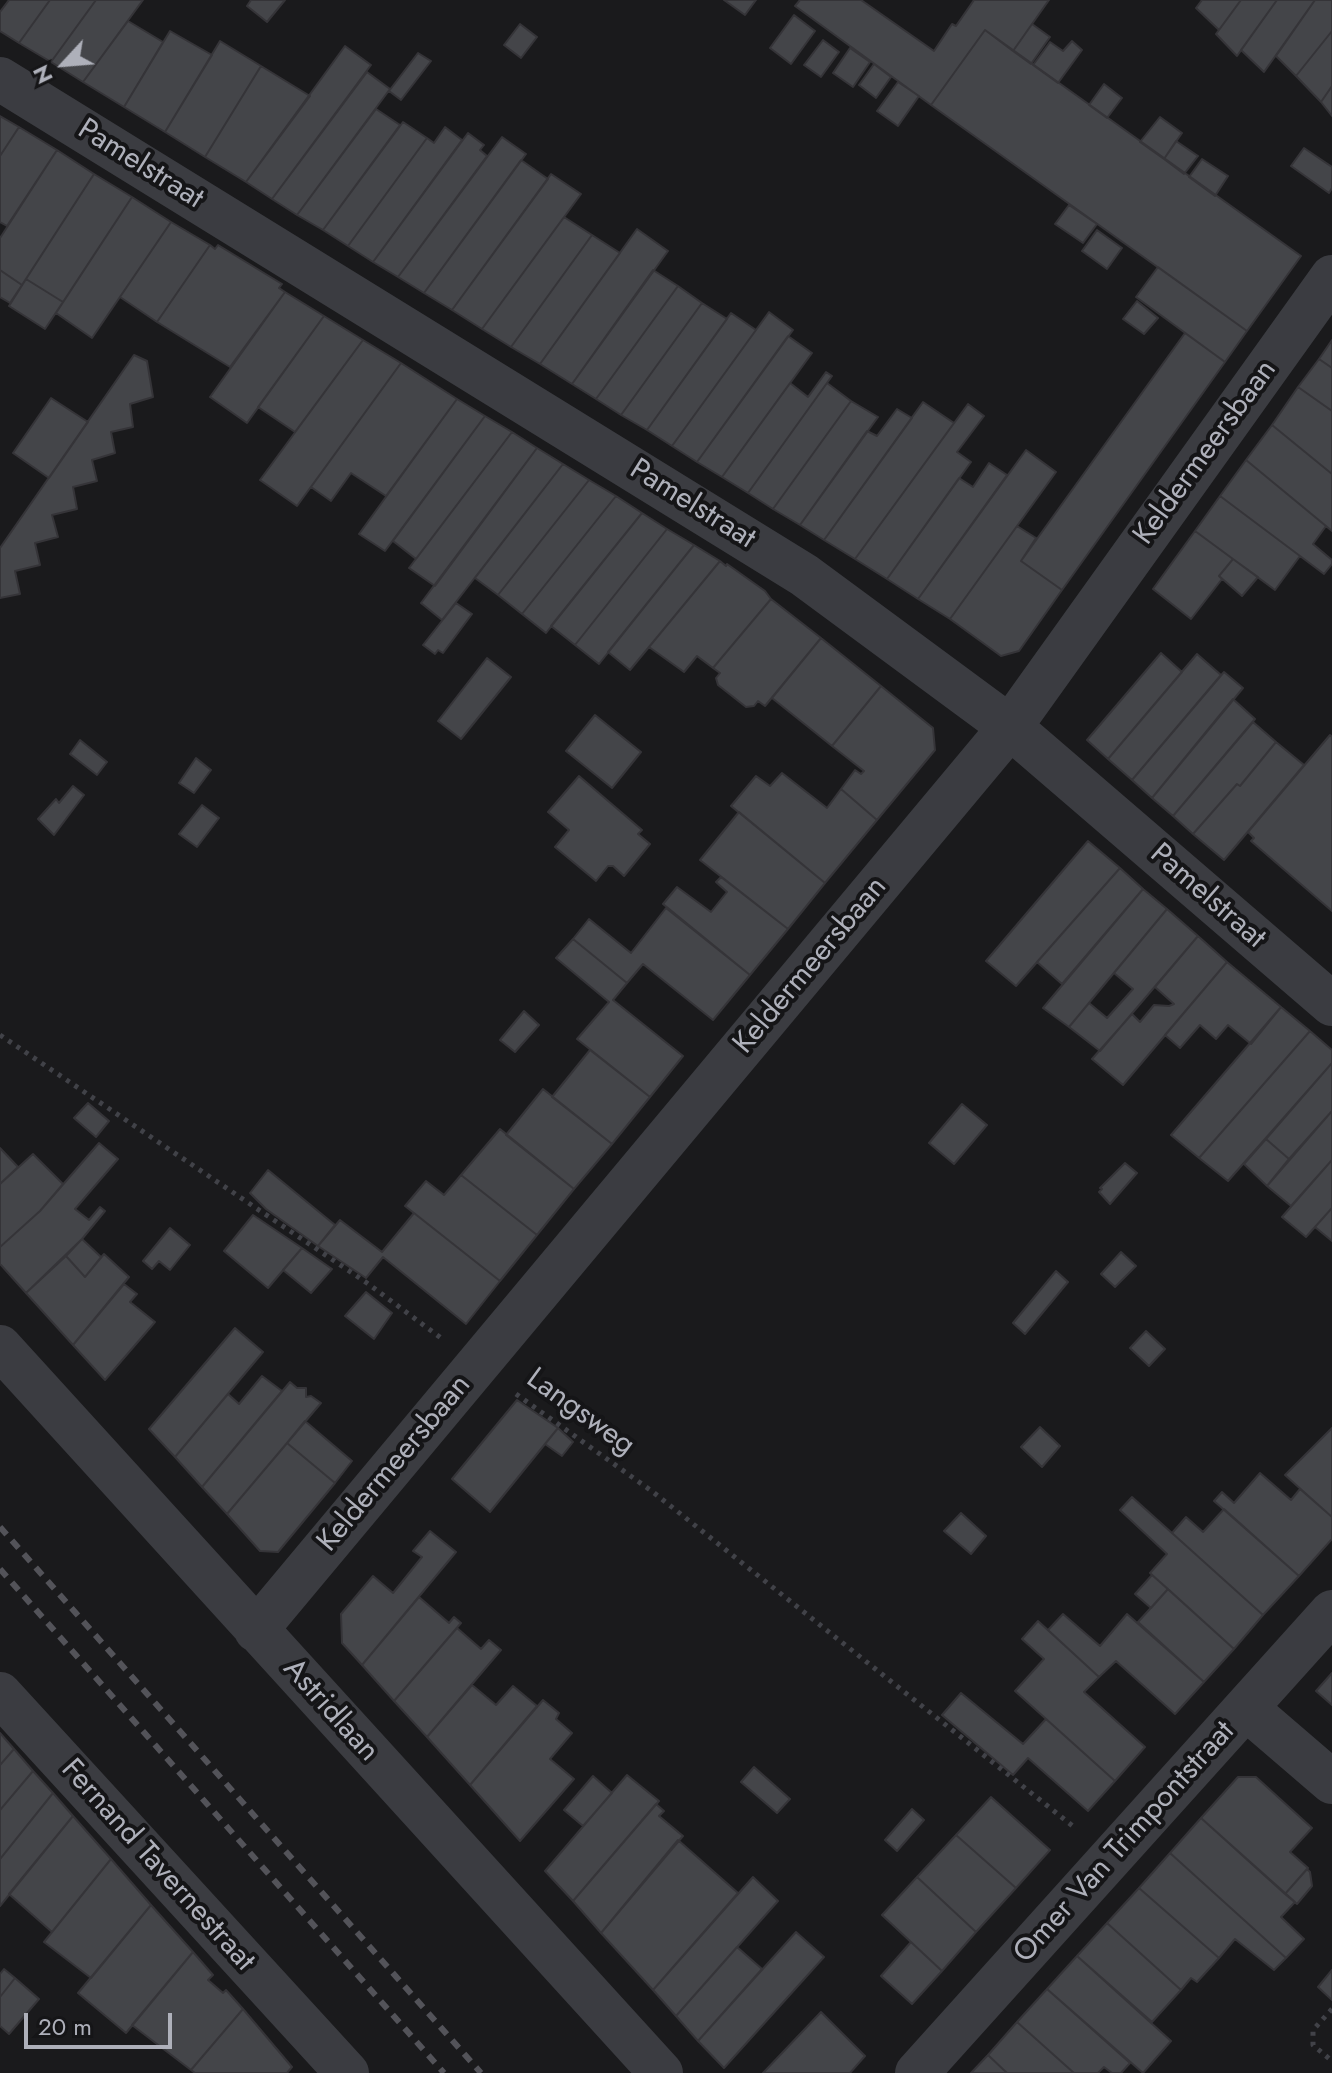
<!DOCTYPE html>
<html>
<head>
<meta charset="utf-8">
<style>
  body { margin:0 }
  #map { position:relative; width:1332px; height:2073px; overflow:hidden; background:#1a1a1c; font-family:Jost,sans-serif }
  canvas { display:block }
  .north { position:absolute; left:24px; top:24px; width:80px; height:80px; -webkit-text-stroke:6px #151517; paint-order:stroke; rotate:244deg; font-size:22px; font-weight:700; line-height:32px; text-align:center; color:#aeb0ba }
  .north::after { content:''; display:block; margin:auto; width:28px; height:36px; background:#aeb0ba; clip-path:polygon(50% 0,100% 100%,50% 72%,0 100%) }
  .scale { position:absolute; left:24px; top:2013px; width:148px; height:36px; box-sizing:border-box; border:4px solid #aeb0ba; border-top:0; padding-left:10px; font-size:24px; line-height:28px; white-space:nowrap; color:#aeb0ba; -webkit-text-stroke:6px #151517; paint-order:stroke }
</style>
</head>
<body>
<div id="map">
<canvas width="1332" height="2073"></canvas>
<div class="north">N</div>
<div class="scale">20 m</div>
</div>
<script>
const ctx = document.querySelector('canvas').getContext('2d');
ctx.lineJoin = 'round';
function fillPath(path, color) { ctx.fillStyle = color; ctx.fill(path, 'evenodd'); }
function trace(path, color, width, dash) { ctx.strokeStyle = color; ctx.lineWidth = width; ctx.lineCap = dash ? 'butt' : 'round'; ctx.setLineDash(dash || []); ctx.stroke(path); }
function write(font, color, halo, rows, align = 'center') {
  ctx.font = font + ' Jost,sans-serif'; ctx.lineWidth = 8; ctx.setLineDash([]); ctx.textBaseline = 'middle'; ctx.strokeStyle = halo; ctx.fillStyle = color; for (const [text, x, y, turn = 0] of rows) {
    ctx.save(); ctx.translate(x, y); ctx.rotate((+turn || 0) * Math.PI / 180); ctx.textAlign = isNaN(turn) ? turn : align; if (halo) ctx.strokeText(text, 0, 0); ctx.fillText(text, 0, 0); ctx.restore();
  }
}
const building = new Path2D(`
  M9,0H50L19,43L0,31V12Z
  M50,0H96L51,62L19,43Z
  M96,0H143L83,82L51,62Z
  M251,0H285L267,22L247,6Z
  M724,0H756L745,15Z
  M800,0H861L934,51L952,24L956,26L974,0H1049L1013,51L985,30L931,105L795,6Z
  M1202,0H1241L1219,30L1196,8Z
  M1241,0H1277L1237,56L1216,34Z
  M1277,0H1315L1264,72L1241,50Z
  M1315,0H1332V31L1296,76L1276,56Z
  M794,15L815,31L791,64L770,48Z
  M128,21L163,42L124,107L83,82Z
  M520,24L537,37L521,58L504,45Z
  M1032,24L1050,37L1031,64L1013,51Z
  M985,30L1301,256L1247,331L931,105Z
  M170,31L212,55L165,132L124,107Z
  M1332,31V86L1321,102L1296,76Z
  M823,40L839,52L821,77L804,65Z
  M220,41L261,66L205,157L165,132Z
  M1072,41L1082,50L1058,83L1033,65L1050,42L1063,51Z
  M345,46L371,65L272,199L246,182Z
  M850,48L870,62L853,87L833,73Z
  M418,53L431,61L401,100L389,91Z
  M874,64L891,77L876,98L859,85Z
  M261,66L310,96L246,182L205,157Z
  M367,72L390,89L297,215L272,199Z
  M898,82L919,96L898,126L877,111Z
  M1104,84L1122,98L1107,118L1089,105Z
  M1332,86V116L1321,102Z
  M376,109L400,125L323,230L297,215Z
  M0,116L19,127L0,156Z
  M1160,117L1182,133L1164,159L1140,142Z
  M403,122L427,138L348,246L323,230Z
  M19,127L57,150L7,226L0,222V156Z
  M445,127L462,140L373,262L348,246L427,138L434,143Z
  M468,133L484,145L480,150L487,156L398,277L373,262Z
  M502,137L526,154L424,293L398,277Z
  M1176,141L1198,156L1184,174L1164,159Z
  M1304,148L1332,167V188L1329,193L1291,166Z
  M57,150L94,174L22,285L0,270V238Z
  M1202,159L1228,176L1215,196L1189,177Z
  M521,160L548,179L452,310L424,293Z
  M94,174L132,197L63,302L26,279Z
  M551,174L581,194L482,329L452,310Z
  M132,197L171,222L92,338L56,313Z
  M1069,205L1097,224L1083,243L1055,224Z
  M564,217L592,235L511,347L482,329Z
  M171,222L210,245L157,322L120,297Z
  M637,229L668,251L572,384L540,364Z
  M1097,230L1122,248L1107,269L1082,251Z
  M592,235L620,253L540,364L511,347Z
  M210,245L215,249L218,245L282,284L279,288L285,292L230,367L157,322Z
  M1158,267L1247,331L1225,362L1136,297Z
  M0,270L22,285L10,303L0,297Z
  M653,270L678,286L596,399L572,384Z
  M26,279L63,302L45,329L9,306Z
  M678,286L702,303L621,415L596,399Z
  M285,292L324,316L247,423L210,397Z
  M1137,301L1158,318L1144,334L1123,319Z
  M702,303L727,319L647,430L621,415Z
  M769,312L793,330L697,462L672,446Z
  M731,313L756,330L672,446L647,430Z
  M324,316L363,340L295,432L258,407Z
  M1185,333L1225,362L1062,590L1021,561Z
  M788,336L812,353L722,477L697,462Z
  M363,340L401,363L297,506L260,480Z
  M1332,340V368L1319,359Z
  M134,355L147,361L153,397L130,404L133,427L111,432L115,453L92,460L97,481L73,487L77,509L52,515L58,537L35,543L40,565L15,571L20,594L0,598V548Z
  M1319,359L1332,368V411L1298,387Z
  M401,363L457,399L386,496L351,473L331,501L311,487Z
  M826,372L832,376L748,493L722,477L790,383L808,397Z
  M827,383L851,401L773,509L748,493Z
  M1298,387L1332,411V474L1272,425Z
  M51,398L88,422L49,478L13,453Z
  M457,399L485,416L385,551L359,534Z
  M851,401L878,417L800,525L773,509Z
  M923,402L954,423L855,559L824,540Z
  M968,404L984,416L957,452L971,462L887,579L855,559Z
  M897,409L912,418L824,540L800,525L867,431L877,436Z
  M485,416L512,432L416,559L393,541Z
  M1272,425L1332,474V531L1246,460Z
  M512,432L537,448L435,586L409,568Z
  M537,448L563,464L442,620L421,603Z
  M1026,450L1056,472L950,619L918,599Z
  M1246,460L1326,526L1313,544L1332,560V564L1324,574L1220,496Z
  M989,463L1007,475L918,599L887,579L959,478L973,487Z
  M563,464L589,480L498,595L475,578Z
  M589,480L616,496L522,614L498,595Z
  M616,496L642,513L546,633L522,614Z
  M1220,496L1300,556L1275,590L1195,531Z
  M642,513L667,529L575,645L551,626Z
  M1017,526L1036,538L1021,561L1062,590L1019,651L1001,656L950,619Z
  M667,529L694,545L599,664L575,645Z
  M1195,531L1233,559L1219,576L1222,579L1191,619L1153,589Z
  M694,545L720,561L630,670L608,652Z
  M1233,559L1258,577L1242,596L1219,576Z
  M720,561L726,566L727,564L765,591L771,599L713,668L697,656L684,672L649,647Z
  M771,599L821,638L765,706L758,701L754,706L746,707L718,685L716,678L720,673L713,668Z
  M456,603L472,614L443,653L438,650L435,654L423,645Z
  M821,638L881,686L832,746L772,698Z
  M1161,653L1182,672L1108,759L1087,740Z
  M1197,654L1221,675L1132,780L1108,759Z
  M487,658L511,677L461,739L438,721Z
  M1224,672L1243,688L1152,798L1132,780Z
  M881,686L933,728L935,750L877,820L841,789L855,770L861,774L864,771L832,746Z
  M1233,699L1255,719L1173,816L1152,798Z
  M595,715L641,752L612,788L566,751Z
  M1253,722L1276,742L1240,786L1237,784L1193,834L1173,816Z
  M1330,735L1332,737V911L1251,841L1254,838L1248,832Z
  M80,740L107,762L97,775L70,754Z
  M1276,742L1304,765L1224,860L1193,834L1237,784L1240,786Z
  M196,758L211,770L194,793L179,783Z
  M782,773L827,808L841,789L877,820L825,883L731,806L756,776L770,786Z
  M579,776L642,830L638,834L650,844L624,876L613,866H608L596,881L555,847L569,830L548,812Z
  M73,786L84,795L54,835L38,819L56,799L59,803Z
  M202,805L219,818L197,847L179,834Z
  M739,812L825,883L788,929L700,860Z
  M1088,841L1120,868L1016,986L986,961Z
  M1120,868L1143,889L1062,984L1037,962Z
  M721,877L788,929L750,975L663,904L677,887L711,912L727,892L716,882Z
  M1143,889L1167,909L1069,1027L1043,1008Z
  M666,908L750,975L713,1020L643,964L627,983L573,939L589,919L631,953Z
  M1167,909L1198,936L1100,1051L1069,1027L1089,1003L1107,1018L1133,989L1114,973Z
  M1198,936L1227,962L1123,1085L1092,1059L1132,1014L1140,1022L1154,1005L1169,1006L1174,1004L1155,987Z
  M573,939L627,983L613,1000L683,1056L650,1097L577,1039L609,1002L556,958Z
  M1227,962L1281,1007L1251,1044L1228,1025L1216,1039L1200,1025L1180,1048L1165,1035Z
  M1281,1007L1310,1031L1199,1158L1171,1135Z
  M524,1011L539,1025L515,1052L500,1040Z
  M1310,1031L1332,1050V1063L1228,1181L1199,1158Z
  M590,1050L650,1097L612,1144L552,1097Z
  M1332,1063V1111L1289,1159L1266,1139Z
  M543,1089L612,1144L574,1189L506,1135Z
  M88,1103L109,1121L96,1137L74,1118Z
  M962,1104L987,1125L954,1164L929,1143Z
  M1332,1111V1160L1291,1206L1267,1186Z
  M500,1129L574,1189L537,1235L461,1175Z
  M1266,1139L1289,1159L1267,1186L1244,1164Z
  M99,1143L118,1159L75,1209L89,1220L100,1207L105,1211L82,1239L26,1293L0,1264V1247L40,1211Z
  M0,1148L18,1167L0,1184Z
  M33,1154L63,1184L40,1211L0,1247V1184Z
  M1332,1160V1208L1306,1237L1282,1217Z
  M1125,1163L1137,1173L1110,1204L1099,1192L1102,1189L1100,1188Z
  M268,1170L335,1225L318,1246L266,1209L250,1193Z
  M461,1175L537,1235L500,1281L405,1206L426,1181L444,1195Z
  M1332,1208V1241L1315,1227Z
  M414,1213L500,1281L466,1324L383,1257L366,1278L318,1246L340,1220L382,1252Z
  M253,1215L302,1248L268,1288L224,1251Z
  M170,1228L190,1245L170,1270L159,1261L152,1269L143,1261Z
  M82,1239L101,1257L85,1277L66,1256Z
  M302,1248L332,1269L311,1293L283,1270Z
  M1121,1252L1136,1266L1115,1287L1101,1274Z
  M104,1254L129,1277L73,1345L26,1293L66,1256L85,1277Z
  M1056,1271L1068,1282L1025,1334L1013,1323Z
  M124,1284L137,1294L130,1302L155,1322L105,1380L73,1345Z
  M366,1292L392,1313L374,1339L345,1316Z
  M235,1328L263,1352L175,1457L149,1429Z
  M1146,1331L1165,1349L1149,1366L1130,1348Z
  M262,1376L282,1391L202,1487L175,1457L228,1394L239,1404Z
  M290,1382L297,1388H306V1397L311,1396L321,1403L227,1514L202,1487Z
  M517,1400L558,1428L490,1512L452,1479Z
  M305,1421L352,1461L335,1483L287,1443Z
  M1040,1427L1060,1446L1042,1467L1021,1447Z
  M558,1428L573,1442L562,1456L545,1444Z
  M1332,1428V1517L1285,1475Z
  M287,1443L335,1483L278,1552L260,1551L227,1514Z
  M1260,1473L1291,1500L1300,1489L1332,1517V1539L1299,1576L1214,1501L1222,1492L1234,1503Z
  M1132,1497L1263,1615L1234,1649L1150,1573L1167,1554L1120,1510Z
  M1224,1509L1299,1576L1263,1615L1172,1533L1186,1517L1203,1532Z
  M961,1513L986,1536L971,1554L944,1531Z
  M430,1531L456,1552L362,1665L342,1643L341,1614L373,1576L393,1593L422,1557L413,1551Z
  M1152,1575L1168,1589L1151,1608L1135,1594Z
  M1168,1589L1234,1649L1204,1682L1138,1622Z
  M419,1597L449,1623L454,1617L461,1623L394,1701L362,1665Z
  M1063,1614L1100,1646L1127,1614L1204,1682L1175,1714L1116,1661L1099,1677L1048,1630Z
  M1038,1621L1099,1677L1084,1692L1145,1747L1115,1781L1015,1691L1044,1659L1022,1639Z
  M457,1628L481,1649L489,1640L501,1650L427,1737L394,1701Z
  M1332,1673V1705L1316,1691Z
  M472,1685L496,1705L513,1686L537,1706L470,1785L427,1737Z
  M961,1693L1023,1744L1046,1719L1115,1781L1088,1811L1028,1758L1013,1775L942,1715Z
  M543,1700L559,1713L556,1719L572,1733L550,1759L574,1779L520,1841L470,1785Z
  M0,1733L14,1749L0,1765Z
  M14,1749L33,1771L0,1810V1765Z
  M754,1767L790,1799L777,1813L741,1782Z
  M33,1771L53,1793L0,1859V1810Z
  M627,1775L659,1801L573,1901L545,1871Z
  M593,1776L612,1793L583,1826L564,1810Z
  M1238,1777H1256L1312,1828L1290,1852L1308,1868L1285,1894L1201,1818Z
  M53,1793L73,1816L0,1906V1859Z
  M991,1797L1050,1850L1016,1888L956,1835Z
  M656,1804L664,1811L659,1816L683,1836L601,1933L573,1901Z
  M912,1809L924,1820L897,1851L885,1840Z
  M73,1816L111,1859L52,1932L9,1894Z
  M1201,1818L1295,1902L1281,1917L1304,1939L1286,1958L1170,1853Z
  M956,1835L1016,1888L976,1932L917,1877Z
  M678,1840L738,1893L653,1990L601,1933Z
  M1170,1853L1286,1958L1274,1970L1235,1939L1219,1958L1139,1888Z
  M111,1859L151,1905L91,1978L44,1942Z
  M1307,1869L1310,1872L1312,1886L1297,1904L1285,1894Z
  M753,1877L778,1901L676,2016L653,1990Z
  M917,1877L976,1932L942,1971L882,1915Z
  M1139,1888L1219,1958L1197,1982L1191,1978L1181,1990L1107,1923Z
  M151,1905L193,1952L126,2033L78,1993Z
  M1107,1923L1181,1990L1152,2022L1077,1956Z
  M796,1932L824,1957L724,2068L698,2041Z
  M911,1942L942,1971L912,2004L881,1976Z
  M737,1947L762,1969L698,2041L676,2016Z
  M193,1952L213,1975L208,1980L223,1993L226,1990L243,2009L191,2070L132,2025Z
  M1077,1956L1171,2041L1143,2073L1047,1989Z
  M4,1969L15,1978L0,1997V1974Z
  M1332,1970V2000L1318,1987Z
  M15,1978L39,1999L9,2034L0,2026V1997Z
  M1047,1989L1130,2063L1121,2073H1112L1104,2067L1098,2073H1074L1017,2022Z
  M243,2009L292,2067L287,2073H195L191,2070Z
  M821,2012L865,2056L850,2073H763Z
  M1017,2022L1074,2073H1007L988,2055Z
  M988,2055L1007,2073H971Z`);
const path = new Path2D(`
  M0,1035L367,1283L441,1338
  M516,1394L653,1492L1074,1827
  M1332,2009L1313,2030V2045L1332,2061`);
const minor = new Path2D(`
  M0,79L804,575L1010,727L1332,1004
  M0,1347L661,2073
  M256,1630L1010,727L1332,277
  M0,1694L347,2073
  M1247,1709L1332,1782
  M917,2073L1332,1612`);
const rail = new Path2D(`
  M0,1527L481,2073
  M0,1569L444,2073`);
const streetNames = [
  ["Pamelstraat",140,165,32],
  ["Keldermeersbaan",1206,453,-54],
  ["Pamelstraat",692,505,32],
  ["Pamelstraat",1207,897,41],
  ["Keldermeersbaan",811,966,-50],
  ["Langsweg",580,1413,36],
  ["Keldermeersbaan",395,1464,-50],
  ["Astridlaan",330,1711,48],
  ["Omer Van Trimpontstraat",1125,1843,-48],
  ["Fernand Tavernestraat",157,1866,48]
];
fillPath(building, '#444549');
trace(building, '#353438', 2);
trace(path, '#414248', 5, [4, 6]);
trace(minor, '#3b3c41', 44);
trace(rail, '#535359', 6, [10, 8]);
write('30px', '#aeb0ba', '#151517', streetNames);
</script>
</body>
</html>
